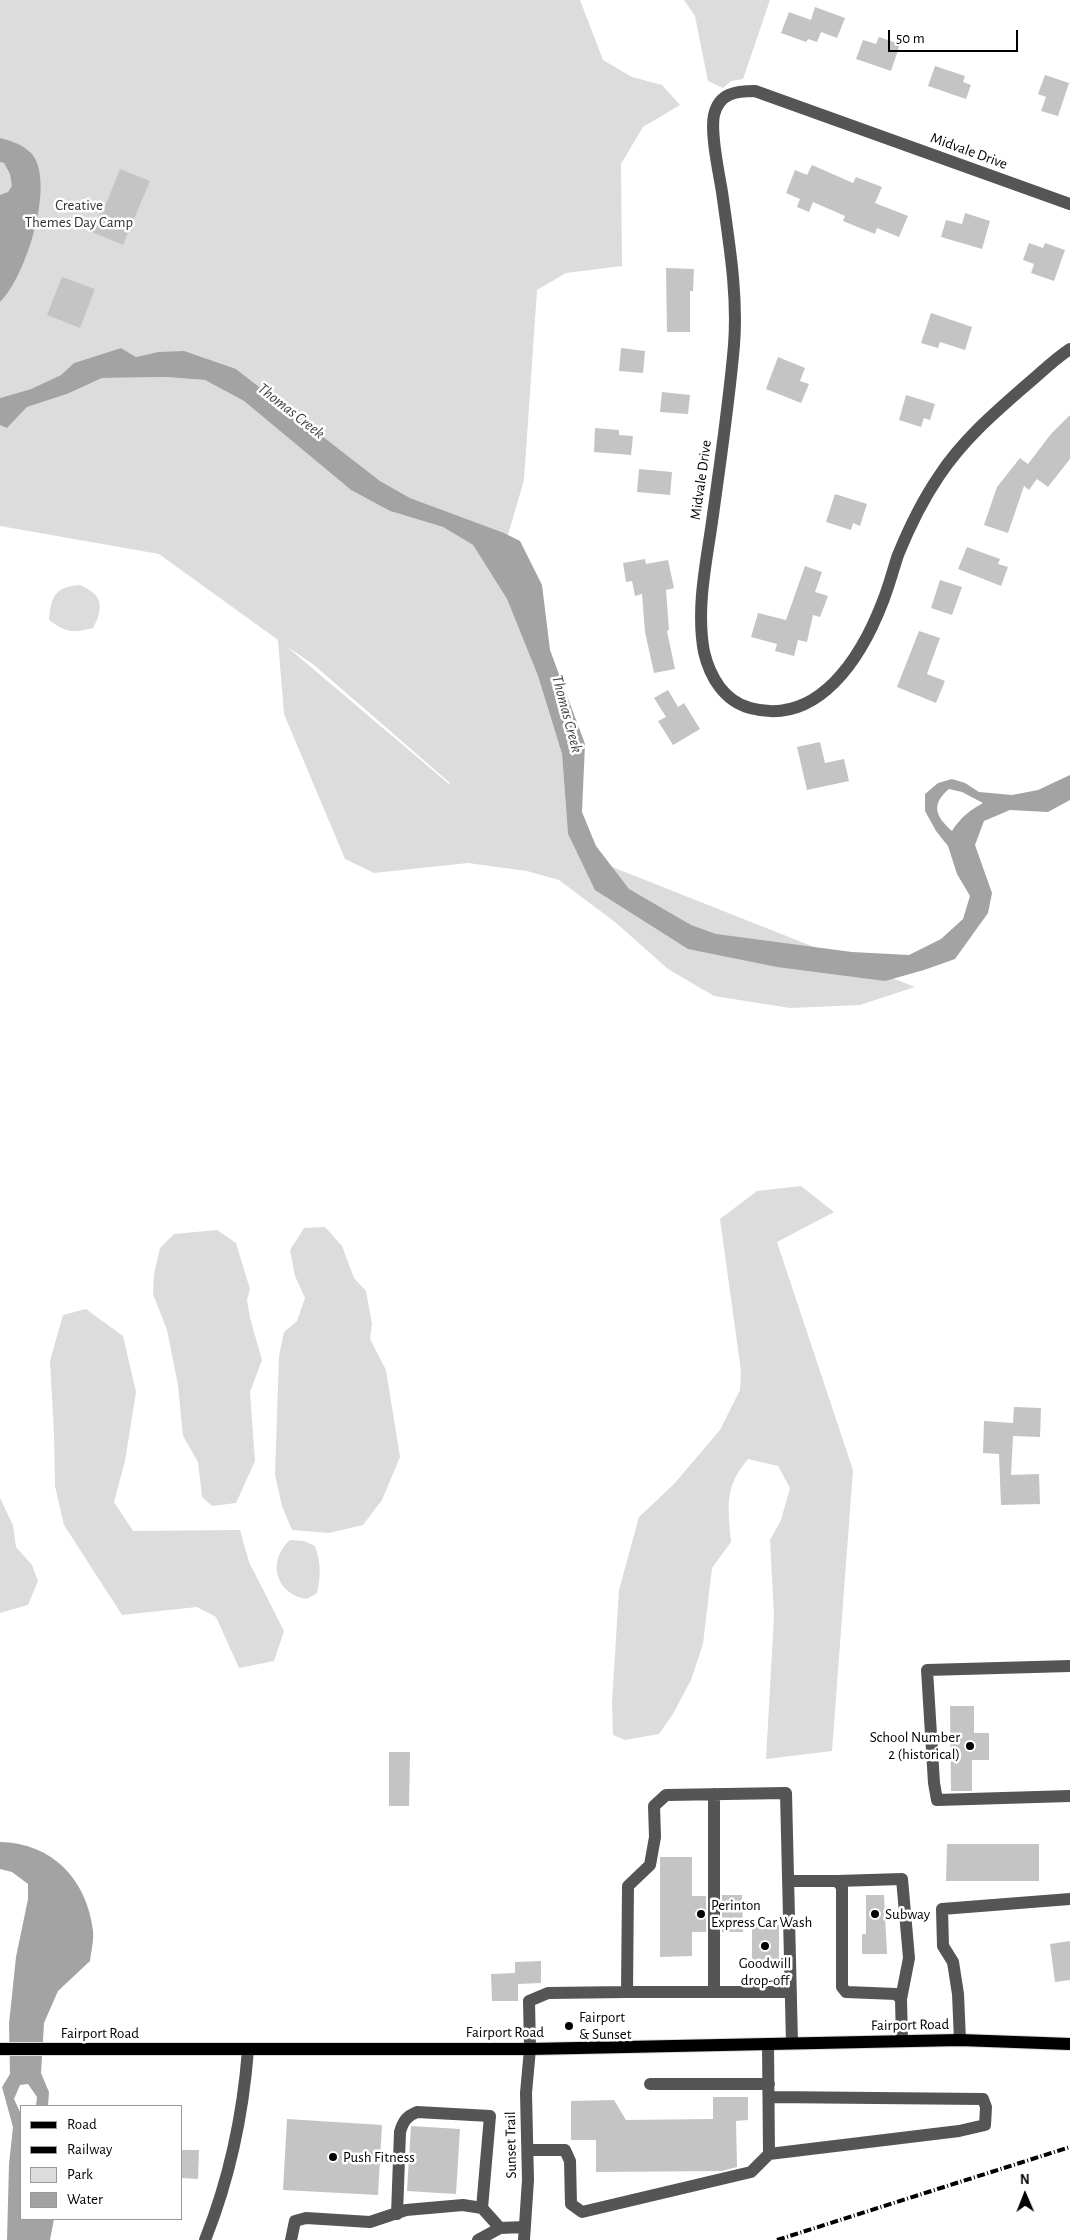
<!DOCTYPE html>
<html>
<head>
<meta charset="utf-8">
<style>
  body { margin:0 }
  #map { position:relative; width:1070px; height:2240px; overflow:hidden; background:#fff; font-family:"Alegreya Sans",sans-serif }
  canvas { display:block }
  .legend { position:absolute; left:20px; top:2105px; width:162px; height:115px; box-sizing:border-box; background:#fff; border:1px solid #999; margin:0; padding:6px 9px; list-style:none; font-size:15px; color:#000 }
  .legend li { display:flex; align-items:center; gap:10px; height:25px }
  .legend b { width:25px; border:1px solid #999 }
  .north { position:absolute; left:1000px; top:2170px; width:50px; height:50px; -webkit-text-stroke:4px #fff; paint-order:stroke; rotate:359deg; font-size:14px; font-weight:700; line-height:20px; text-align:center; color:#000 }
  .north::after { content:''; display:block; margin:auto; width:18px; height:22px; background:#000; clip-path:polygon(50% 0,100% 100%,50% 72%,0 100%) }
  .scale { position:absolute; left:888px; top:30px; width:130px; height:22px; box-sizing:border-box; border:2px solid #000; border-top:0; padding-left:6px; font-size:15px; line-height:18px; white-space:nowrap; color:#000; -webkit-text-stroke:4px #fff; paint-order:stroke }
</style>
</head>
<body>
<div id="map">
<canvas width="1070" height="2240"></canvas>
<ul class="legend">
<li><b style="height:6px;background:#000"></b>Road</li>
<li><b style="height:6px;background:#000"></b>Railway</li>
<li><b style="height:14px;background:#dcdcdc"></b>Park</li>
<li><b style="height:14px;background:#a3a3a3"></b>Water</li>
</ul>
<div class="north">N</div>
<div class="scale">50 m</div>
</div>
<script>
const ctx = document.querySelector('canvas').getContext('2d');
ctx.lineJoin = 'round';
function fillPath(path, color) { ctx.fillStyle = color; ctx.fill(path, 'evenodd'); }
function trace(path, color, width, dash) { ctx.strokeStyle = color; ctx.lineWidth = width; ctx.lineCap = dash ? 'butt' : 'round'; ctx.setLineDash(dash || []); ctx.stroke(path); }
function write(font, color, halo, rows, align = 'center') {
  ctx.font = font + ' "Alegreya Sans",sans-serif'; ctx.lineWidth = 5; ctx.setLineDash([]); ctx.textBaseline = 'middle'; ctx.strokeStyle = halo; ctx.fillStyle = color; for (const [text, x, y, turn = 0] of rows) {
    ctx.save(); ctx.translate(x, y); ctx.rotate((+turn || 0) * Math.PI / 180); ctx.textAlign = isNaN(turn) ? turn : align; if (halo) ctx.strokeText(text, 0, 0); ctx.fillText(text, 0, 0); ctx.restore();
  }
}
const green = new Path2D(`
  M0,0H580L603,60L632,77L662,85L680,105L643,127L621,164L622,266L566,273L537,290L524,480L508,535L410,498L380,481L236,369L158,352L136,357L121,348L74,363L61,375L31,389L0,398Z
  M684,0H770L743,79L731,81L723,88L708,81L695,16Z
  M166,377L205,380L244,401L351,490L390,511L443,527L473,545L507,599L538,676L562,754L568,834L577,853L915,987L860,1005L790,1008L714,996L668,969L615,922L559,880L527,871L468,863L374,873L345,859L284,714L278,640L159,554L0,526V425L7,428L27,407L67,394L102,378ZM286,646L314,665L450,783L449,784Z
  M79,585C102,593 105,607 93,628C73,633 66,633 49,620C51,598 54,587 79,585Z
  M801,1186L834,1212L777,1242L853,1470L832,1751L766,1759L774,1616L770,1540L781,1520L790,1488L778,1466L748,1459C724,1487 728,1506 731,1542L712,1568L703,1644L691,1680L673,1714L659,1734L625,1740L613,1735L612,1703L619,1590L639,1517L674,1484L720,1430L740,1390L741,1371L720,1219L757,1191Z
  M325,1227L342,1246L354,1278L366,1291L372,1324L370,1339L386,1370L400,1457L382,1500L363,1525L329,1533L292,1530L282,1506L275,1475L279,1356L284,1332L297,1321L305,1298L295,1276L290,1250L304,1228Z
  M217,1230L236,1243L250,1289L247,1300L250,1318L262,1360L250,1392L255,1461L236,1503L212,1506L202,1497L198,1462L183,1436L178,1385L167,1330L153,1294L154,1274L160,1248L174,1234Z
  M86,1309L123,1336L136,1392L125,1461L114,1502L133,1531L240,1530L249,1562L284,1631L274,1661L239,1668L216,1617L197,1607L122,1615L64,1525L55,1486L54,1434L50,1361L63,1315Z
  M0,1498L13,1525L16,1547L32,1565L38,1581L28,1605L0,1613Z
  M290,1540L304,1541L315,1546C321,1563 321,1575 317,1593L307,1599C276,1595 266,1561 290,1540Z`);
const water = new Path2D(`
  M0,138C11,141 22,144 31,153C57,181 25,279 0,302V195L8,192L12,186L10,174L4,163L0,162Z
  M121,348L136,357L158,352L184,351L236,369L380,481L410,498L504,533L520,541L542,585L550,650L585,744L582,812L596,846L629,889L691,925L716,934L852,952L909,955L941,939L963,919L970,896L957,874L948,846L936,831L925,811V794L938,783L952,779L965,783L979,792L1012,795L1038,790L1070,775V800L1048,812L1010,810L984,821L975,845L992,893L988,913L955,959L924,970L885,981L777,967L688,949L595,890L568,834L562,754L538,676L507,599L473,545L443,527L390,511L351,490L244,401L205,380L166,377L102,378L67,394L27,407L7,428L0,425V398L31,389L61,375L74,363ZM949,789L962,792L983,803C970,810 960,818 952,831C935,816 931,804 949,789Z
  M0,1842C53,1843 87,1880 93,1931C94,1940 91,1952 90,1961L58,1991L44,2023L41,2073L49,2092L48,2106H36L37,2097L28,2084L20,2085L14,2099L21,2114V2219H54L50,2240H7L9,2164L13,2127L2,2087L10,2074L9,2024L16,1957L28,1899V1884L12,1872L0,1869Z`);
const building = new Path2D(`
  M815,7L845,18L837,38L821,32L817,42L808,39L806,42L781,33L789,12L811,20Z
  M879,37L900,44L891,71L856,59L863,40L876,44Z
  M935,66L965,76L963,82L971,85L966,99L928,86Z
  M1045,75L1069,83L1058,116L1041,111L1046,97L1038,94Z
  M812,165L853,183L856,177L882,187L875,203L908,216L899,237L877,228L875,234L843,221L845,216L813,202L809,212L797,207L800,199L786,193L795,170L807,175Z
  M120,169L150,181L123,245L92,232L100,213L102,214Z
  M965,213L990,221L982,249L941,237L946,220L962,224Z
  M1029,243L1043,248L1045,243L1065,250L1054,281L1031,273L1034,264L1023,260Z
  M666,268L694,269L693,291H690V332H667Z
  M62,277L95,289L80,328L47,315Z
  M931,313L972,327L965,350L940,342L938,348L921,343Z
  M621,348L645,351L643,373L619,371Z
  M778,357L805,368L800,381L809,384L801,403L766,389Z
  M662,392L690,395L688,414L660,412Z
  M906,395L935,404L930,420L924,418L921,427L899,420Z
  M1070,415V459L1048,487L1037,479L1029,490L1024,486L1008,533L984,525L997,487L1020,458L1028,464L1051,434Z
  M595,428L619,430V435L633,436L631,455L594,452Z
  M639,469L672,472L670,495L637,492Z
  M835,494L867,504L860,526L853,523L851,530L826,522Z
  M967,547L1000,559L998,564L1008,567L1001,586L958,569Z
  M645,559L646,564L668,560L674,588L666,590L669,630L667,631L675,669L654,673L645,632L642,594L635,596L632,581L626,582L623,563Z
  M805,566L822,572L815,592L828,596L820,617L813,615L807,642L798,640L794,656L775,651L777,644L751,637L758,613L786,620Z
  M940,580L962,587L952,615L931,608Z
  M919,631L940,638L927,674L945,681L936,703L897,687Z
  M668,690L678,707L684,703L700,729L673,745L658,721L666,717L654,698Z
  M820,742L825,763L844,759L849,781L807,790L797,747Z
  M1014,1407L1041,1408L1040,1437L1013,1436L1011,1475L1039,1474L1040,1504L1001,1505L999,1454L983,1453L984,1421L1013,1423Z
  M950,1706H974V1733H989V1760H972V1791H951Z
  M389,1752H410L409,1806H389Z
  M947,1844H1039V1881H946Z
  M660,1857H692V1896H706V1932H692V1956L660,1957Z
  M722,1895H742L743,1932H722Z
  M866,1895H884L887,1954H862V1934H866Z
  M752,1925H779V1967H752Z
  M1070,1941V1980L1055,1982L1050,1944Z
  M541,1961V1983L518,1984V2001H492L491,1974L515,1973V1962Z
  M713,2097H748V2120L736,2121L737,2167L722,2171L596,2172V2140H571V2101L614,2100L626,2120L713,2119Z
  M287,2119L382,2125L378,2195L283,2190Z
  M411,2126L460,2129L456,2194L407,2191Z
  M181,2150H199L198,2179L181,2178Z`);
const minor = new Path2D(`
  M1070,204L755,91C736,91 719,93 714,115C710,133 719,173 722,192C729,243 738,294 734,345C729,404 720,463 712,522C706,564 696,609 704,652C710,677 724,701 750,708C819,727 862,656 883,601C889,586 893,570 898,555C909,528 922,501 939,476C962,441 993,414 1024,387C1040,374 1053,360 1070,349
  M1070,1666L927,1670L934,1783L937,1800L1070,1796
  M788,1881H837L842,1887V1987L846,1992L896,1994L901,1999L902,2041
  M837,1881L902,1879L909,1958L901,1999
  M627,1992H791
  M714,1992V1794
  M960,2040L958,1994L953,1962L943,1946L942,1909L1070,1899
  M650,2084H769
  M769,2097L983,2099L986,2107L985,2125L959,2131L769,2154
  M529,2150H565L570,2161L571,2204L582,2212L751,2172L769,2154L768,2044
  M397,2214L400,2132C403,2121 407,2116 417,2112L490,2116L482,2208
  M205,2240C229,2180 243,2114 248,2050
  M291,2240L295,2221L306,2218L370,2222L406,2210L463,2205L482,2208L500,2228
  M478,2240L500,2228L525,2227
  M524,2240L528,2180L526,2093L530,2049L529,2001L548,1993L627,1992L628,1886L650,1865L655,1837L654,1806L666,1795L786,1793L792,2043`);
const major = new Path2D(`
  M0,2049H530L960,2040L1070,2044`);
const rail = new Path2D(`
  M777,2240L1070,2147`);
const markers = [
  [970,1746,5,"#000"],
  [701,1914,5,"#000"],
  [875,1914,5,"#000"],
  [765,1946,5,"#000"],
  [569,2026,5,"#000"],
  [333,2157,5,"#000"]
];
const streetNames = [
  ["Midvale Drive",969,151,20],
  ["Midvale Drive",701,480,-82],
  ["Fairport Road",910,2025,-1],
  ["Fairport Road",505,2032],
  ["Fairport Road",100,2033],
  ["Sunset Trail",511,2145,-91]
];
const parkNames = [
  ["Creative",79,205],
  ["Themes Day Camp",79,222]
];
const poiNames = [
  ["School Number",960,1737,"right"],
  ["2 (historical)",960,1754,"right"],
  ["Perinton",711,1905],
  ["Express Car Wash",711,1922],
  ["Subway",885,1914],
  ["Goodwill",765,1963,"center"],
  ["drop-off",765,1980,"center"],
  ["Fairport",579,2017],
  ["& Sunset",579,2034],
  ["Push Fitness",343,2157]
];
const waterNames = [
  ["Thomas Creek",291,411,38],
  ["Thomas Creek",567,714,75]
];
fillPath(green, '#dcdcdc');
fillPath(water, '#a3a3a3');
fillPath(building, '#c4c4c4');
trace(major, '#dbdbdb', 14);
trace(minor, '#555', 12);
trace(major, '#000', 12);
trace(rail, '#000', 4, [8, 2.5, 1, 2.5]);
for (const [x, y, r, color] of markers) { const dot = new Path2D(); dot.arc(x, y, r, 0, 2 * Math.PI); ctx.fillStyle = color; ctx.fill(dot); trace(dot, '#fff', 2); }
write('15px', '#000', '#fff', streetNames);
write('15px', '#333', '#fff', parkNames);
write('15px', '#000', '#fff', poiNames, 'left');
write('italic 16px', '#444', '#fff', waterNames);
</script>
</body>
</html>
